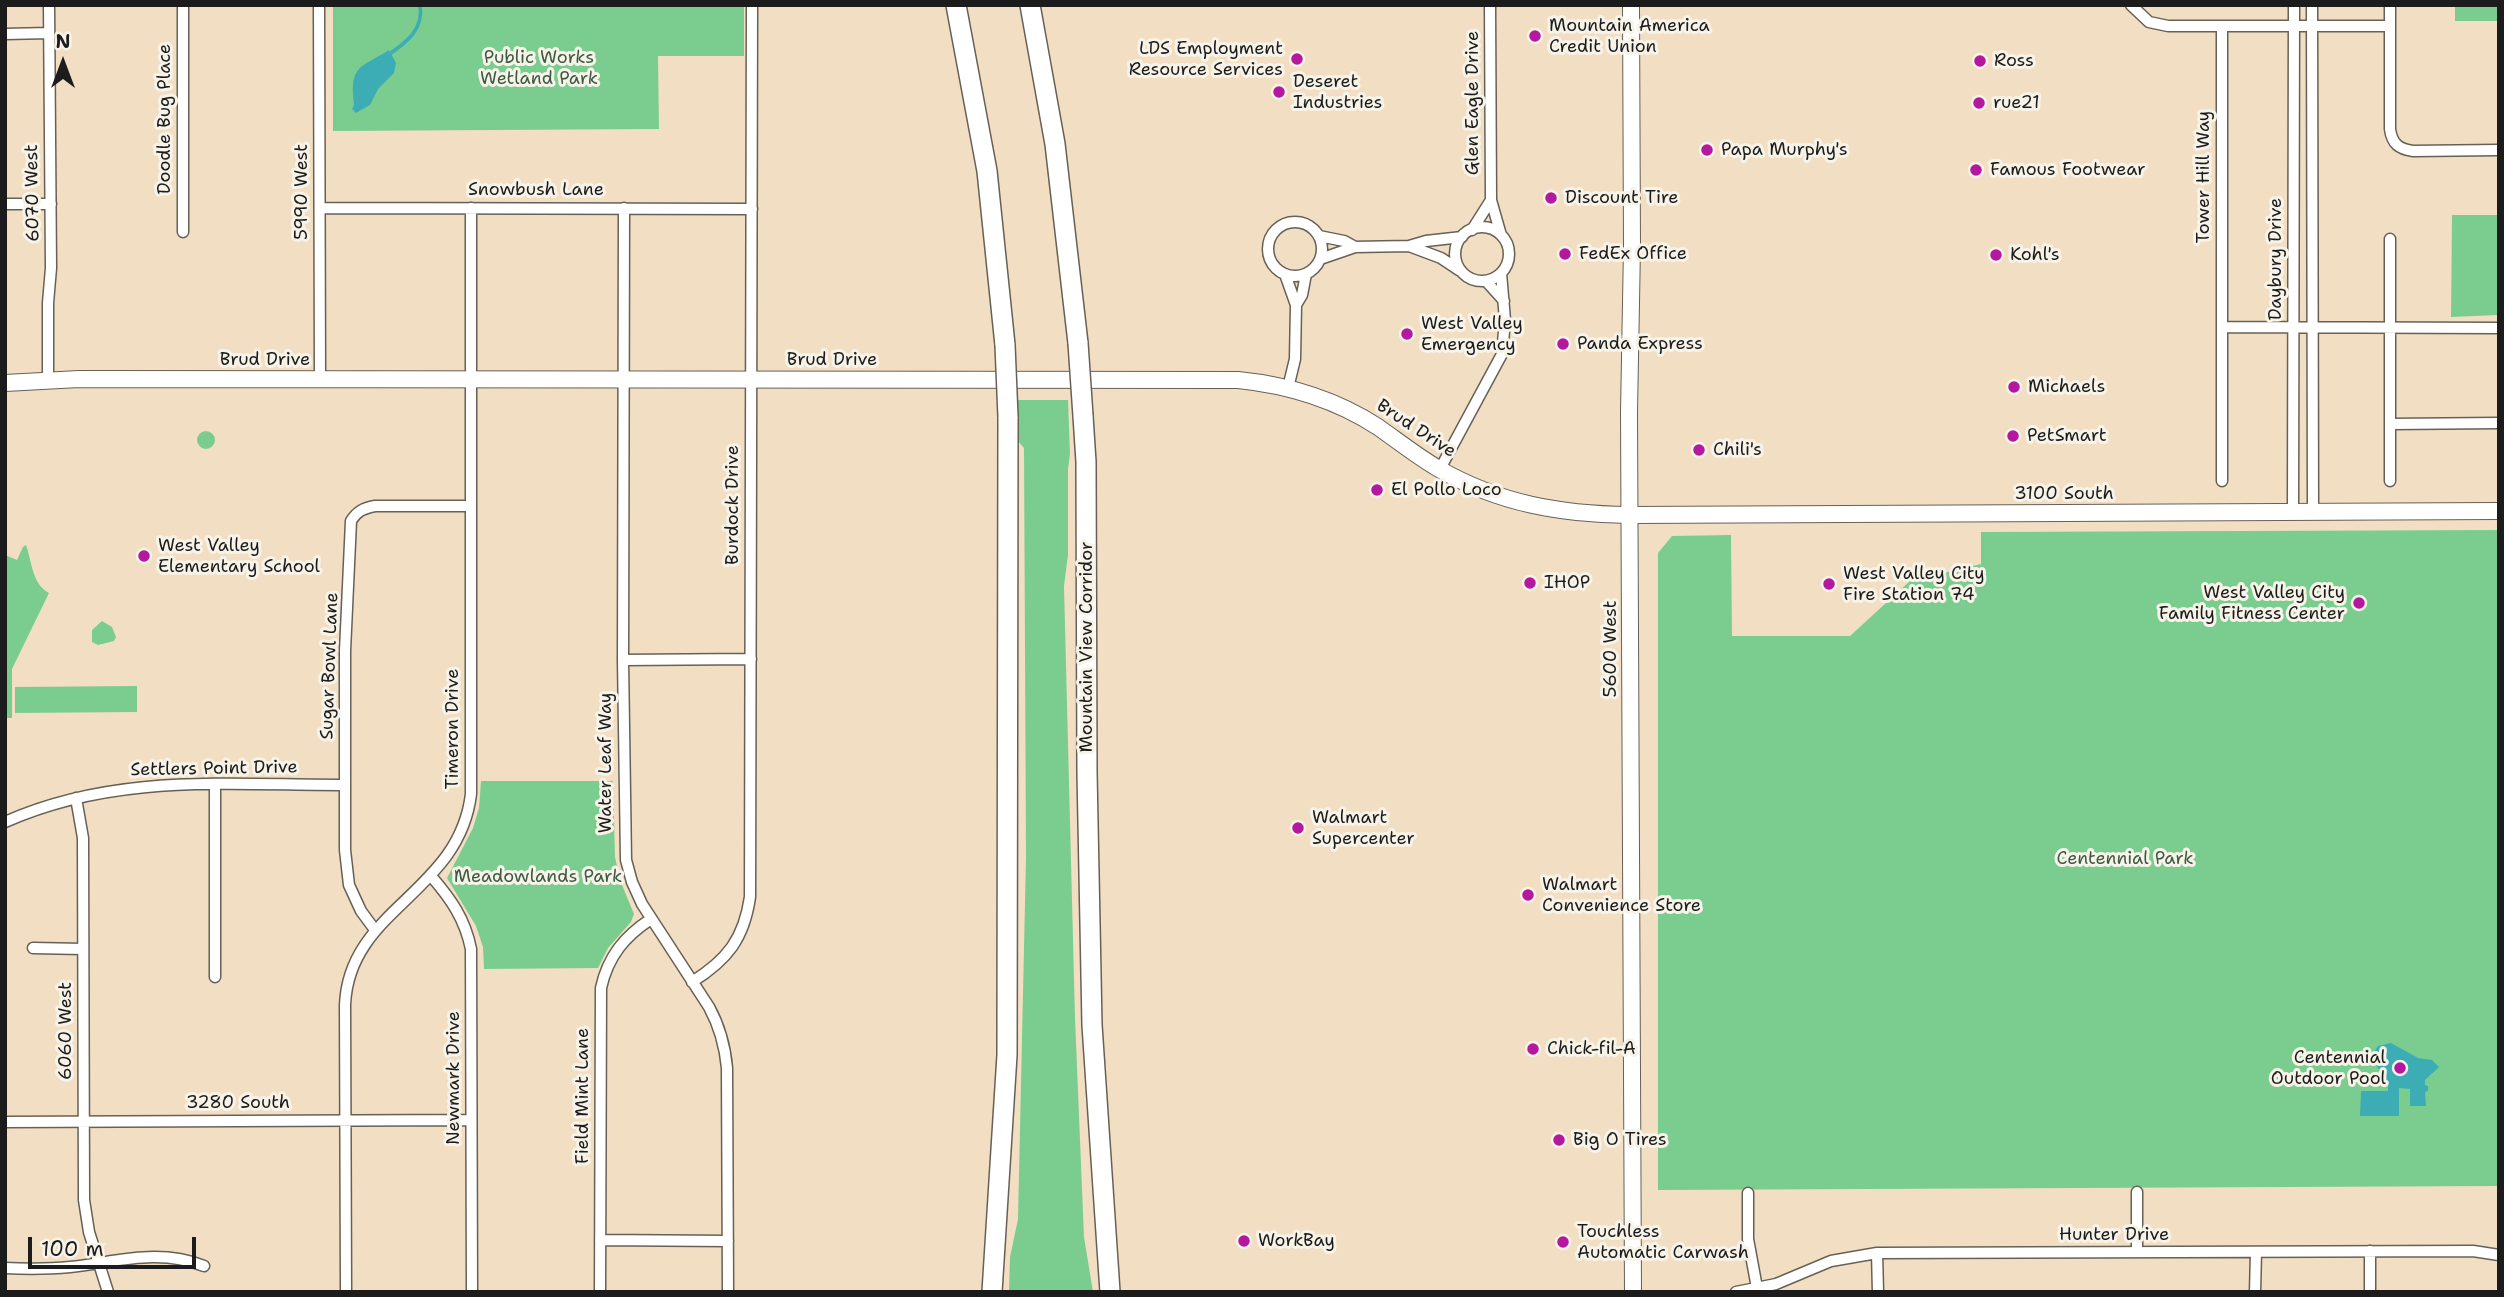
<!DOCTYPE html>
<html>
<head>
<meta charset="utf-8">
<style>
  body { margin:0 }
  #map { position:relative; width:2504px; height:1297px; overflow:hidden; background:#f2dfc3; font-family:"Shantell Sans",sans-serif }
  canvas { display:block }
  .frame { position:absolute; inset:0; border:7px solid #1c1c1c; pointer-events:none }
  .north { position:absolute; left:28px; top:28px; width:70px; height:70px; -webkit-text-stroke:5px #f7f3e8; paint-order:stroke; rotate:0deg; font-size:19px; font-weight:700; line-height:28px; text-align:center; color:#1c1c1c }
  .north::after { content:''; display:block; margin:auto; width:24px; height:32px; background:#1c1c1c; clip-path:polygon(50% 0,100% 100%,50% 72%,0 100%) }
  .scale { position:absolute; left:28px; top:1237px; width:168px; height:32px; box-sizing:border-box; border:4px solid #1c1c1c; border-top:0; padding-left:9px; font-size:21px; line-height:24px; white-space:nowrap; color:#1c1c1c; -webkit-text-stroke:5px #f7f3e8; paint-order:stroke }
</style>
</head>
<body>
<div id="map">
<canvas width="2504" height="1297"></canvas>
<div class="frame"></div>
<div class="north">N</div>
<div class="scale">100 m</div>
</div>
<script>
const ctx = document.querySelector('canvas').getContext('2d');
ctx.lineJoin = 'round';
function fillPath(path, color) { ctx.fillStyle = color; ctx.fill(path, 'evenodd'); }
function trace(path, color, width, dash) { ctx.strokeStyle = color; ctx.lineWidth = width; ctx.lineCap = dash ? 'butt' : 'round'; ctx.setLineDash(dash || []); ctx.stroke(path); }
function write(font, color, halo, rows, align = 'center') {
  ctx.font = font + ' "Shantell Sans",sans-serif'; ctx.lineWidth = 6; ctx.setLineDash([]); ctx.textBaseline = 'middle'; ctx.strokeStyle = halo; ctx.fillStyle = color; for (const [text, x, y, turn = 0] of rows) {
    ctx.save(); ctx.translate(x, y); ctx.rotate((+turn || 0) * Math.PI / 180); ctx.textAlign = isNaN(turn) ? turn : align; if (halo) ctx.strokeText(text, 0, 0); ctx.fillText(text, 0, 0); ctx.restore();
  }
}
const green = new Path2D(`
  M333,5H744V56H658L659,129L333,131Z
  M2455,5H2499V21H2455Z
  M2452,215H2499V315L2451,317Z
  M1017,400H1068L1070,454L1068,469V555L1064,586L1075,1018L1084,1237L1093,1292H1009L1010,1257L1018,1219L1026,857L1024,448L1017,440Z
  M197 440a9 9 0 1 1 18 0a9 9 0 1 1-18 0Z
  M2499,530V1186L1658,1190V553L1672,536L1731,535L1732,636H1850L1910,581L1981,564V532Z
  M26,545C32,562 32,584 49,593L12,669V718H5V555L17,560L23,547Z
  M102,621L112,627L116,637L114,641L98,645L92,642V630Z
  M137,686V712L15,713V687Z
  M481,781H613L615,857L620,880L634,914L631,922L608,948L598,968L484,969L483,947L476,926L447,878L473,828L479,808Z`);
const water = new Path2D(`
  M389,50L396,63L394,73L378,89L370,105L356,113L352,109L354,105C349,64 361,68 389,50Z
  M2391,1043L2418,1058L2432,1060L2439,1067L2425,1080V1085L2428,1086V1091L2425,1092L2426,1106H2410V1089L2399,1088V1116H2360L2361,1091H2388V1085L2371,1056L2378,1046Z`);
const stream = new Path2D(`
  M391,53C408,41 424,28 420,5`);
const minor = new Path2D(`
  M183,5V232
  M319,5L320,379
  M1490,5L1491,200L1501,235
  M2131,5L2149,22L2168,26H2390
  M2312,5L2313,512
  M2390,5V129C2392,144 2399,149 2413,151L2499,150
  M2222,26V481
  M5,34L49,33
  M5,204H51
  M320,208L752,209
  M624,208L623,660L626,860L632,882L642,904L709,1007C720,1027 725,1046 727,1068L728,1292
  M1268 249a27 27 0 1 1 54 0a27 27 0 1 1-54 0Z
  M1455 254a27 27 0 1 1 54 0a27 27 0 1 1-54 0Z
  M1472,230L1491,200
  M1319,236L1344,241L1355,247
  M2390,239V481
  M1409,246L1441,258L1459,270
  M1320,259L1355,247L1409,246L1426,241L1462,237
  M1285,274L1296,305L1295,359L1288,388
  M1486,281L1504,301
  M1296,305L1302,295L1306,274
  M2222,327L2499,328
  M48,380V303L51,268L49,5
  M2390,424L2499,423
  M1440,469L1502,354L1505,320L1501,273
  M2293,512L2294,5
  M623,660L751,659
  M215,785V977
  M76,798L83,838L84,1200L89,1232L108,1292
  M5,822C115,773 227,785 345,785
  M431,876C451,899 465,919 471,949L472,1292
  M375,930L361,911L349,885L345,850V651L351,521C357,511 364,508 375,506H471
  M33,948L83,949
  M692,982C727,960 744,939 750,897L752,5
  M5,1122L471,1120
  M2137,1192V1252
  M1748,1193V1239L1757,1288
  M600,1240L728,1241
  M2370,1251V1292
  M1877,1253L1878,1292
  M5,1268C27,1269 49,1269 70,1267C117,1262 158,1248 204,1266
  M346,1292L345,1005C349,908 459,894 471,794V208
  M600,1292L601,988C608,956 625,936 651,919
  M1736,1292L1776,1284L1831,1261L1877,1253L2473,1251L2499,1255
  M2255,1292L2256,1252`);
const secondary = new Path2D(`
  M1631,5L1632,247L1629,413L1633,1292
  M5,383L79,379L1238,380C1288,385 1335,399 1378,427C1398,441 1418,457 1439,469C1500,504 1561,514 1629,515L2499,511`);
const trunk = new Path2D(`
  M956,5L987,171L1005,345
  M1030,5L1055,144L1078,343
  M1083,416L1086,462L1087,772L1092,1025L1110,1292
  M992,1292L1007,1055L1008,417`);
const trunkBridge = new Path2D(`
  M1078,343L1083,416
  M1005,345L1008,417`);
const markers = [
  [1535,36,7,"#b5179e"],
  [1297,59,7,"#b5179e"],
  [1980,61,7,"#b5179e"],
  [1279,92,7,"#b5179e"],
  [1979,103,7,"#b5179e"],
  [1707,150,7,"#b5179e"],
  [1976,170,7,"#b5179e"],
  [1551,198,7,"#b5179e"],
  [1565,254,7,"#b5179e"],
  [1996,255,7,"#b5179e"],
  [1407,334,7,"#b5179e"],
  [1563,344,7,"#b5179e"],
  [2014,387,7,"#b5179e"],
  [2013,436,7,"#b5179e"],
  [1699,450,7,"#b5179e"],
  [1377,490,7,"#b5179e"],
  [144,556,7,"#b5179e"],
  [1530,583,7,"#b5179e"],
  [1829,584,7,"#b5179e"],
  [2359,603,7,"#b5179e"],
  [1298,828,7,"#b5179e"],
  [1528,895,7,"#b5179e"],
  [1533,1049,7,"#b5179e"],
  [2400,1068,7,"#b5179e"],
  [1559,1140,7,"#b5179e"],
  [1244,1241,7,"#b5179e"],
  [1563,1242,7,"#b5179e"]
];
const poiNames = [
  ["Mountain America",1549,26],
  ["Credit Union",1549,47],
  ["LDS Employment",1283,49,"right"],
  ["Resource Services",1283,70,"right"],
  ["Ross",1994,61],
  ["Deseret",1293,82],
  ["Industries",1293,103],
  ["rue21",1993,103],
  ["Papa Murphy's",1721,150],
  ["Famous Footwear",1990,170],
  ["Discount Tire",1565,198],
  ["FedEx Office",1579,254],
  ["Kohl's",2010,255],
  ["West Valley",1421,324],
  ["Emergency",1421,345],
  ["Panda Express",1577,344],
  ["Michaels",2028,387],
  ["PetSmart",2027,436],
  ["Chili's",1713,450],
  ["El Pollo Loco",1391,490],
  ["West Valley",158,546],
  ["Elementary School",158,567],
  ["West Valley City",1843,574],
  ["Fire Station 74",1843,595],
  ["IHOP",1544,583],
  ["West Valley City",2345,593,"right"],
  ["Family Fitness Center",2345,614,"right"],
  ["Walmart",1312,818],
  ["Supercenter",1312,839],
  ["Walmart",1542,885],
  ["Convenience Store",1542,906],
  ["Chick-fil-A",1547,1049],
  ["Centennial",2386,1058,"right"],
  ["Outdoor Pool",2386,1079,"right"],
  ["Big O Tires",1573,1140],
  ["Touchless",1577,1232],
  ["Automatic Carwash",1577,1253],
  ["WorkBay",1258,1241]
];
const parkNames = [
  ["Public Works",539,58],
  ["Wetland Park",539,79],
  ["Centennial Park",2125,859],
  ["Meadowlands Park",538,877]
];
const streetNames = [
  ["Glen Eagle Drive",1473,103,-90],
  ["Doodle Bug Place",165,119,-90],
  ["Tower Hill Way",2204,177,-90],
  ["Snowbush Lane",536,190],
  ["5990 West",302,192,-90],
  ["6070 West",33,193,-91],
  ["Daybury Drive",2276,259,-90],
  ["Brud Drive",265,360],
  ["Brud Drive",832,360],
  ["Brud Drive",1416,429,33],
  ["3100 South",2064,494],
  ["Burdock Drive",733,505,-90],
  ["Mountain View Corridor",1087,647,-90],
  ["5600 West",1611,649,-90],
  ["Sugar Bowl Lane",330,666,-88],
  ["Timeron Drive",453,729,-90],
  ["Water Leaf Way",606,763,-90],
  ["Settlers Point Drive",214,769,-1],
  ["6060 West",66,1031,-90],
  ["Newmark Drive",454,1078,-90],
  ["Field Mint Lane",583,1096,-90],
  ["3280 South",238,1103],
  ["Hunter Drive",2114,1235]
];
fillPath(green, '#7bcd8f');
fillPath(water, '#3cadb5');
trace(stream, '#3cadb5', 3.5);
trace(minor, '#676056', 13);
trace(secondary, '#676056', 18);
trace(trunk, '#676056', 22);
trace(minor, '#fff', 10);
trace(secondary, '#fff', 16);
trace(trunk, '#fff', 19);
trace(trunkBridge, '#676056', 22, []);
trace(trunkBridge, '#fff', 19);
for (const [x, y, r, color] of markers) { const dot = new Path2D(); dot.arc(x, y, r, 0, 2 * Math.PI); ctx.fillStyle = color; ctx.fill(dot); trace(dot, '#f7f3e8', 2.5); }
write('18px', '#1c1c1c', '#f7f3e8', poiNames, 'left');
write('18px', '#3d5a44', '#f7f3e8', parkNames);
write('18px', '#1c1c1c', '#f7f3e8', streetNames);
</script>
</body>
</html>
